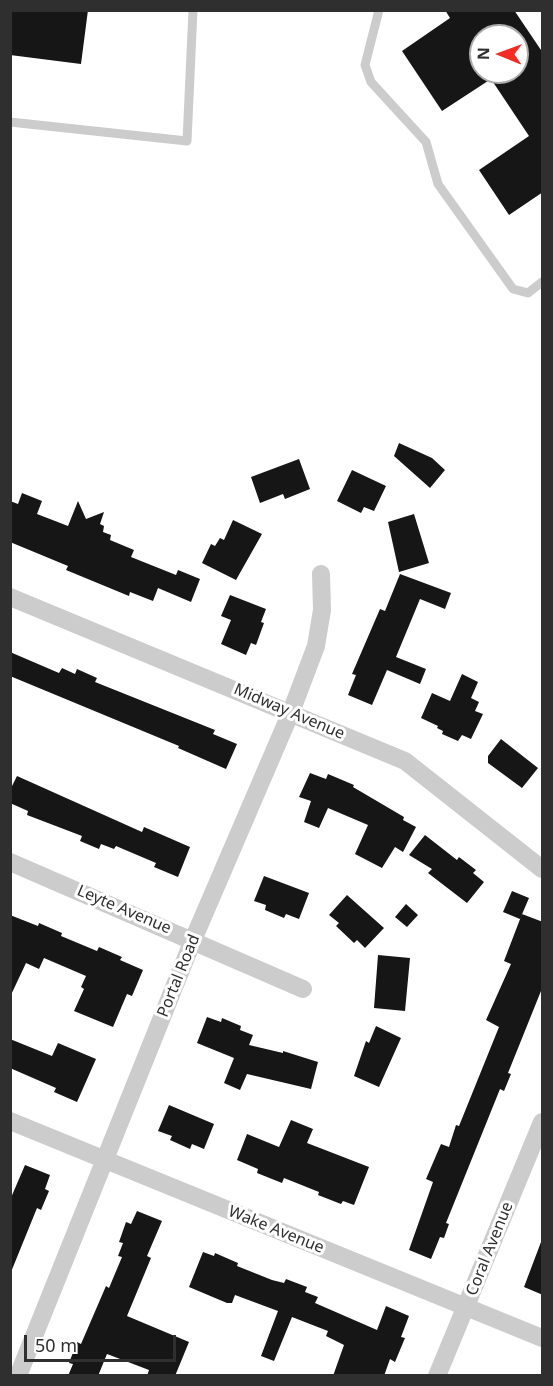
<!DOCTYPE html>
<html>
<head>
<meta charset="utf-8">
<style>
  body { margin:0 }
  #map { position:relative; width:553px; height:1386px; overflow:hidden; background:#fff; font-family:"Noto Sans",sans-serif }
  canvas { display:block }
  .frame { position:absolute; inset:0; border:12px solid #2f2f2f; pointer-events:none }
  .north { position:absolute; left:469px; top:24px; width:60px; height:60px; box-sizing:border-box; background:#fff; border:2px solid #acacac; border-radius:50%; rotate:271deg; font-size:16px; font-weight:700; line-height:24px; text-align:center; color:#2f2f2f }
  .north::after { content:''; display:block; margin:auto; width:21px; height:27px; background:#f32c24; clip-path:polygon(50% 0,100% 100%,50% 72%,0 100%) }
  .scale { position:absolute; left:24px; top:1335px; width:152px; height:27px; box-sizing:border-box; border:3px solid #2f2f2f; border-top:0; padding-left:8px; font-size:18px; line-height:21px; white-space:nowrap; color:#2f2f2f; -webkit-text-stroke:4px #fff; paint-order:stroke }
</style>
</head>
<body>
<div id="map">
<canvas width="553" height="1386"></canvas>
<div class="frame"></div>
<div class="north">N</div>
<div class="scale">50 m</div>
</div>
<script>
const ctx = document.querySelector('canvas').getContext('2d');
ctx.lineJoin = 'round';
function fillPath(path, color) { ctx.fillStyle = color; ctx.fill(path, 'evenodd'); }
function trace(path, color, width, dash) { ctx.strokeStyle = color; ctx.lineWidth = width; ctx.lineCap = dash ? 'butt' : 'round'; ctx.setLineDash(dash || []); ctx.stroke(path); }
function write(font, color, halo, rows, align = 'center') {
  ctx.font = font + ' "Noto Sans",sans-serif'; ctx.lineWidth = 6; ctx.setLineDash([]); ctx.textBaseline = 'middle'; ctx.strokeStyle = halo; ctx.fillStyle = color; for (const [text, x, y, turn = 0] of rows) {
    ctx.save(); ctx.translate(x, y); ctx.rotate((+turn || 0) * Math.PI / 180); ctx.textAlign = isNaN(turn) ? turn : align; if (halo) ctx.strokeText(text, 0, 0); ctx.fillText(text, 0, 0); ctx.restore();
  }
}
const building = new Path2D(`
  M10,10H88L81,64L10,55Z
  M445,10H514L543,53V192L509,215L479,170L529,136L491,79L442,111L402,51L450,18ZM481,36H517V72H481Z
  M399,443L432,458L445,470L430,488L394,456Z
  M299,459L310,489L285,499L283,494L260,503L251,477Z
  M352,470L386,486L374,511L364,507L361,513L337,501Z
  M22,493L42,501L37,514L68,526L78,501L86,519L104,512L100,524L104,526L103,532L111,535L110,540L134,550L131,557L176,575L178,570L200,579L191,602L158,588L153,601L130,592L129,596L66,570L68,566L10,542V501L18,504Z
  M414,514L429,563L399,572L388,522Z
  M233,520L262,534L236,580L202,563L211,544L215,546L220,538L224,540Z
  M400,574L451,593L445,609L420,599L396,657L426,669L420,684L387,670L372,705L348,695L356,675L352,674L380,609L385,611Z
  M230,595L266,609L261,622L264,623L256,645L251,643L246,655L221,644L231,620L221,616Z
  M10,652L59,673L62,668L75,674L77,669L97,678L95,682L215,730L213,734L237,744L226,769L178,748L179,746L10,676Z
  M462,674L478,682L471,698L479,702L475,711L483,714L471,739L462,735L458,741L442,734L443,731L437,728L438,726L421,718L432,693L450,701Z
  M501,739L538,768L522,788L488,763V756Z
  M310,773L326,779L328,774L354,785L353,787L404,817L403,820L416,827L403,852L395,847L382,868L355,854L368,825L328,808L319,828L304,822L311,801L299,797Z
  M17,776L142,832L144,827L190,847L178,877L154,867L156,863L116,846L114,849L101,844L99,849L80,841L82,836L27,815L28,811L10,803V790Z
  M425,835L457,860L459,857L476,870L473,873L484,882L467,903L428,873L432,869L409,855Z
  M264,876L309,893L299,919L286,914L284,918L265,910L266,905L254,901Z
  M512,891L529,898L520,919L503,912Z
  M347,895L384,928L365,948L357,940L354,943L336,926L339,923L329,915Z
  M406,904L418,915L407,927L395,917Z
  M522,914L543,922V986L508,1073L511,1074L504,1091L500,1089L446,1223L449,1224L444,1238L440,1237L431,1259L409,1250L433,1182L426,1179L441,1144L449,1147L456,1125L459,1126L499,1027L486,1020L511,964L504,961Z
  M10,915L38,926L39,923L62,933L61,936L97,951L99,947L122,957L120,960L143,970L132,996L127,994L113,1027L74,1011L84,989L81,987L86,976L44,958L39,969L26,963L10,997Z
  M378,955L410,958L405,1011L374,1008Z
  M207,1017L221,1022L222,1018L241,1026L240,1030L253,1035L249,1045L283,1053V1051L318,1062L311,1089L247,1074L240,1090L224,1083L234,1058L197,1043Z
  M376,1026L401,1038L379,1087L354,1076L366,1041L369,1043Z
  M10,1039L52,1056L58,1043L96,1059L77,1102L54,1092L56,1088L10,1068Z
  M169,1105L214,1124L204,1149L192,1144L190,1149L170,1140L172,1136L158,1131Z
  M291,1120L313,1129L307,1143L369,1167L354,1205L343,1201L341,1204L318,1195L319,1192L284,1178L282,1183L257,1173L258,1169L237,1160L247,1134L279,1147Z
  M25,1165L50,1175L45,1189L49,1191L41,1210L37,1208L11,1272L10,1200Z
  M137,1211L162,1221L147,1256L151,1258L127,1316L189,1342L175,1376H147L149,1370L107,1354L98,1376H68L73,1364L69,1363L77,1342L81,1344L106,1286L109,1288L122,1257L118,1256L123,1243L119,1242L126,1222L131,1224Z
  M541,1242H543V1295L524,1287Z
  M203,1252L214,1256L215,1253L238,1263L237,1266L272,1280L284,1283L286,1279L307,1287L305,1292L318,1297L315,1303L377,1330L386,1306L409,1316L401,1337L405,1338L395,1362L390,1359L384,1376H333L344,1345L326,1336L328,1331L292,1317L274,1361L261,1356L278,1311L235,1295L232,1303H227L189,1287Z`);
const lane = new Path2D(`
  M379,10L365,65L371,82L426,142L438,184L513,289L528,293L542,282
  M10,122L187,141L193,10`);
const street = new Path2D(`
  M10,597L405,761L542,869
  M10,862L303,989
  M10,1121L542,1338
  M18,1376L193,940L291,712L316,646L322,610L321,574
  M437,1376L542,1122`);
const streetNames = [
  ["Midway Avenue",289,712,23],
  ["Leyte Avenue",124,910,23],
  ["Portal Road",179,976,-68],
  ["Wake Avenue",276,1230,22],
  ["Coral Avenue",490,1249,-68]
];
fillPath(building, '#161616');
trace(lane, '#ccc', 9);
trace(street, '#ccc', 18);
write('16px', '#2f2f2f', '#fff', streetNames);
</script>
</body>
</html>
